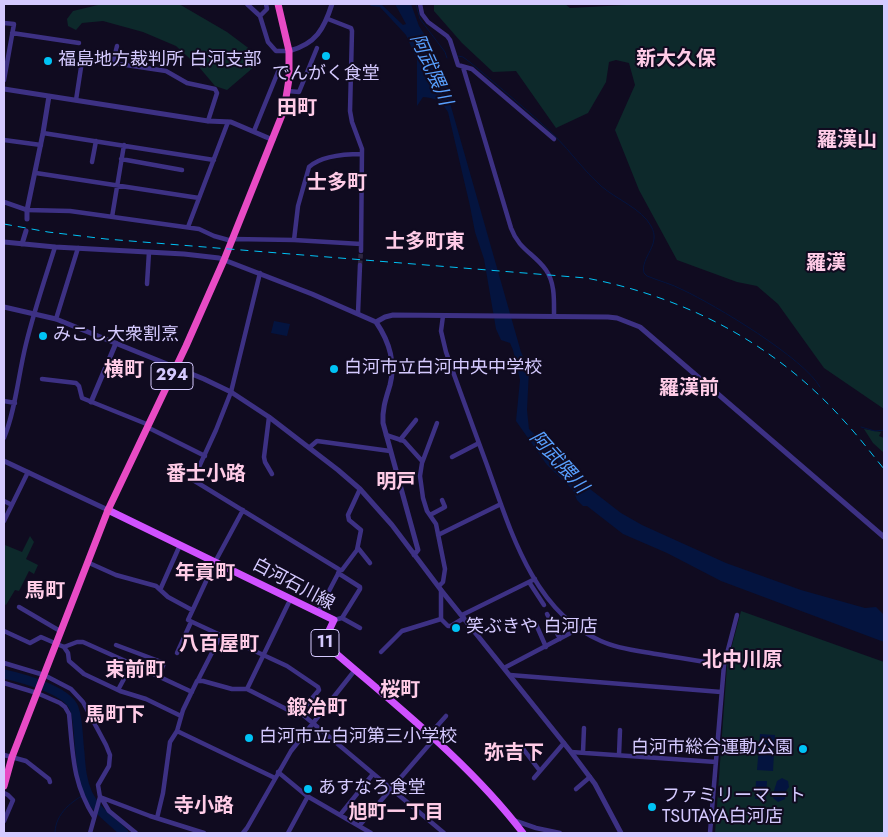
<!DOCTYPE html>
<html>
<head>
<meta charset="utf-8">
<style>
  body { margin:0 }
  #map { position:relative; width:888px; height:837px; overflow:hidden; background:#100b20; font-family:Jost,sans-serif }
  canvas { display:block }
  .frame { position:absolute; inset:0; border:5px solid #d5caff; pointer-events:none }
</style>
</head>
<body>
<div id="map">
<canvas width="888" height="837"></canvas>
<div class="frame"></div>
</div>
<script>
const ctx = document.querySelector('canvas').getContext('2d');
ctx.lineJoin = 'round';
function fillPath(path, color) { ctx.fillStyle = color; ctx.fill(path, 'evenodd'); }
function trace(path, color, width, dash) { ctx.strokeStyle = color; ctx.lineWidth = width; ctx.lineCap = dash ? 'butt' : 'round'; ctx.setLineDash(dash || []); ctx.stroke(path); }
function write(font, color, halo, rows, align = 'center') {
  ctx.font = font + ' Jost,"Noto Sans JP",sans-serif'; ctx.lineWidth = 4; ctx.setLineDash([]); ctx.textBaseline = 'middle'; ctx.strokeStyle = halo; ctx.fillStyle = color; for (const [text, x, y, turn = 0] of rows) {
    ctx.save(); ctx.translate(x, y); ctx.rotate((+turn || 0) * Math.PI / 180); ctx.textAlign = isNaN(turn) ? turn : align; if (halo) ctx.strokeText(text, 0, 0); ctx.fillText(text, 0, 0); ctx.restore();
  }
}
const green = new Path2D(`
  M102,4H179L227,32L255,53V66L227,90L215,86L199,67L176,46L143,32L103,21L82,23L76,30L68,26L67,19L73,11Z
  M434,4H565L570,8L644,4H884V409L824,368L778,304L757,286L737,282L677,260L639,190L615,130L635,85L629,63L616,60L609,62L606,82L588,113L556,128L516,71L493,72L462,43L434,11Z
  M864,429L881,432L879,436L884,438V453L873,443Z
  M30,536L34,542L26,559L38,565L34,574L29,571L19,591L15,590L6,605L4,604V547L5,545L22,552Z
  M741,611L884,662V833H715L727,665Z`);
const water = new Path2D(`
  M369,4H381L403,25L406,24L395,4H411L419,26L428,40L438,70L447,83L450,103L521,352L529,370L527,410L529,429L590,489L621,513L642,525L726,563L801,590L865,608L876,607L884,615V642L721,581L667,553L623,534L587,506H583L577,500L573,490L547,465L516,421L520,380L513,350L510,343L501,340L496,329L484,259L475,232L470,206L448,112C441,101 436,98 423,97L417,106V60L406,35L380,7L371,6Z
  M274,321L290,324L287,336L271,333Z
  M760,734L775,735L773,771L757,770Z
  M782,778L788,781L789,787L786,791L785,799L778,802L773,798C772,795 776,785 777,781Z
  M756,781H767L766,799H755Z`);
const stream = new Path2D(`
  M416,4L420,19L445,52L447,58
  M458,56L463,57L471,63C499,87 528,110 555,136C571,152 584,171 601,186C616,199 642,209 651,226C662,245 640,257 644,273L647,276C659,281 672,284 683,290C715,305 804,358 820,387
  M861,427L875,431L884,430
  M57,833L55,832C56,813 72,801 87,793`);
const river = new Path2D(`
  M4,674C22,678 67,690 74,708C79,722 78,739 80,753C81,767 82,781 88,794C96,811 112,820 124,833`);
const minorTunnel = new Path2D(`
  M360,265L361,251`);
const minor = new Path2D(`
  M247,4L260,16L268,42L276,51H289
  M420,4L422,14L428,22L447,36L450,40L458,65L472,69L554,139
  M260,16L267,9L266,4
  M328,19L351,28L352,31L350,111L352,122L362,149L361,251
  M4,23L14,24L4,80
  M12,33L79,43
  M113,63L117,46
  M143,67L147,53
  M463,67L511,228C519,250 534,253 546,270C555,283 554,300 554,315
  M288,91L299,92L317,48
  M76,100L82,61L86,59L166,71L187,83L215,89L217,93L208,121
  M254,131L280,67
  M43,133L214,160
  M4,140L41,145
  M121,159L182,170
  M92,162L96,141
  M36,173L199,198
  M4,202L27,210L70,211L199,229L214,236L232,241
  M112,217L124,145
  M188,227L228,122
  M233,239L294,240L361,244
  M294,240L298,206L309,167C321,156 346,154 362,154
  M260,273L231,392L216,430L193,480L340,570L318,612
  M147,284L149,252
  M358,313L360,265
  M443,316L441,331L446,352C459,389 473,427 487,465C510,529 533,612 601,641C618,649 639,651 656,654C679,658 701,661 724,665
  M56,319L78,248
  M42,379L76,383L79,386L82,398L149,425
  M4,401L15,403
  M269,417L264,457L265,462L272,474
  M437,423L422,463L420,476L423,498L427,511L436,524L445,569L443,582L439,586
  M147,427L205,456
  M386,435L404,441L422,461
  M4,438C16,408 18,376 26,344C34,311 45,279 55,247
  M400,440L416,420
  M310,447L317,441L390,451
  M452,457L479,443
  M4,501L12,505
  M243,510L215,562L188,620L287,666L318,687L319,690L304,708L302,714
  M430,515L445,507L442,500
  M4,521L28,472
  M438,535L501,504
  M358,548L370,563
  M87,562L116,575L156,586L168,597L192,610
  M340,570H342L357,550L361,530L349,520L348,515L360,489
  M338,573L360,587V589L342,618
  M529,582L544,605
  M160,590L180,545
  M441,590V619L448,626H451L464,618
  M19,607L60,631
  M547,614L560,639
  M462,615L535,579
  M334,620L342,618L360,628
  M535,622L546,647
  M4,631L30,643L41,637L64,647
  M116,645L164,663L159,676
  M381,652L402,631L441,619
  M177,653L191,622
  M4,663L44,675L71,689L83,702L106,745L110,755L109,766L98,785L100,797L90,833
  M504,668L580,628
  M510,675L721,692
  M198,680L221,635
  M4,683L37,693L60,703L65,707L69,714C73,753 72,782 94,817
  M247,689L291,598
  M118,690L132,664
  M181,716L146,699L120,691L84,674L69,661L68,653L64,647L77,642H83L132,664L192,692
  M429,735L446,716
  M524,750L540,771
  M571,752L716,762
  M583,752L584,728
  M4,755L26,761L49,779L50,782
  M619,755L620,730
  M278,772L307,796L371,833
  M275,778L177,731L183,710L197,681H203L232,689H247L296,714H302L444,833
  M534,778L564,743
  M576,789L590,777
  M4,793L8,795L13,800L4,821
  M100,797L150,816L204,833
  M102,799L109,811L136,833
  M340,815L373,774
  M157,818L163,793L170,742L177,731
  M513,820L536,828L560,833
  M359,826L434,739
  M243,833L247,828L291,751L355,670
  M288,833L308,796
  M710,833L724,665L737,615`);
const tertiary = new Path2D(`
  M289,51C316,44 324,29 332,4
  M4,89L208,121L231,122L273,140
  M27,219V210L43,133L49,96
  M4,242L55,247L184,254L219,258L312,294L376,322C389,341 396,362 390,385C386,398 382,409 383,423L418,550L414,555
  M22,244L26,231
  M4,307L56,319L204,379L231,392L269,417L338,470L360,489L392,525L441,590L571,752L595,784L621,833
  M376,322L385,317L393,315L608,317L617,318L640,327L884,537
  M91,402L116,343
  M4,461L108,510`);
const primary = new Path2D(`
  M108,510L334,620L326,637L325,644C394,704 468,761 523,833`);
const trunk = new Path2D(`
  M4,786L12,757L108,510L186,346L224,260L284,110L289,79V51L278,4`);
const rail = new Path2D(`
  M4,224L48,232L106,239L586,278C686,297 777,345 845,422C859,437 871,453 884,469`);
const markers = [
  [326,56,5,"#00c3f5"],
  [48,61,5,"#00c3f5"],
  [43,336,5,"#00c3f5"],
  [334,369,5,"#00c3f5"],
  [456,628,5,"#00c3f5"],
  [249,738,5,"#00c3f5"],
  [803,749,5,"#00c3f5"],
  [308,789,5,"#00c3f5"],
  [652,807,5,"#00c3f5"]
];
const shields = [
  [172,376,42],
  [325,643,28]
];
const shieldNames = [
  ["294",172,376],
  ["11",325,643]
];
const poiNames = [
  ["福島地方裁判所 白河支部",58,61],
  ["でんがく食堂",326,75,"center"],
  ["みこし大衆割烹",53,336],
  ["白河市立白河中央中学校",344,369],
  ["笑ぶきや 白河店",466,628],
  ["白河市立白河第三小学校",259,738],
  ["白河市総合運動公園",793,749,"right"],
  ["あすなろ食堂",318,789],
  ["ファミリーマート",662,797],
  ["TSUTAYA白河店",662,818]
];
const streetNames = [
  ["白河石川線",293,585,28]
];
const waterNames = [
  ["阿武隈川",430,70,66],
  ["阿武隈川",558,463,48]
];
const neighbourhoodNames = [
  ["旭町一丁目",396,813]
];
const quarterNames = [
  ["新大久保",676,60],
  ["田町",297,109],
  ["羅漢山",847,141],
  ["士多町",337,184],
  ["士多町東",425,243],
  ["羅漢",826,264],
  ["横町",124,371],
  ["羅漢前",689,389],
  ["番士小路",206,475],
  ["明戸",396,483],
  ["年貢町",205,574],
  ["馬町",45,592],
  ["八百屋町",219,645],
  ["北中川原",742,661],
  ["束前町",135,671],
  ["桜町",400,691],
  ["鍛冶町",317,709],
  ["馬町下",115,716],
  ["弥吉下",514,754],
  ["寺小路",204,807]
];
fillPath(green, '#0d292b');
fillPath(water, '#04143f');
trace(stream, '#04143f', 1);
trace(river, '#04143f', 9);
trace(minorTunnel, '#2e2841', 4.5, [4.5, 2]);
trace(minor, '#3d3184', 4.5);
trace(tertiary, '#3d3184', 5);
trace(primary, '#d051ff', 7);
trace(trunk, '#e84bc5', 7);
trace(rail, '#00c3f5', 1, [8, 6]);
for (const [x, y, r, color] of markers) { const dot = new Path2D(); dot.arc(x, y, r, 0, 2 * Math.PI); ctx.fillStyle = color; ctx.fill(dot); trace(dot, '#100b20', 2); }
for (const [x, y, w] of shields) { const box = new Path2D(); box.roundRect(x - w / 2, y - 13.5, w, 27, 4); ctx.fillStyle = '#100b20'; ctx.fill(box); trace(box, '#d5caff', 1); }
write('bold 16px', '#d5caff', null, shieldNames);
write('18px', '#d5caff', '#100b20', poiNames, 'left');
write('18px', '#d5caff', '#100b20', streetNames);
write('italic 19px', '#58a0ff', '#100b20', waterNames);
write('bold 19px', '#ffcce7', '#100b20', neighbourhoodNames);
write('bold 20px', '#ffcce7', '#100b20', quarterNames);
</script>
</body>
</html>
